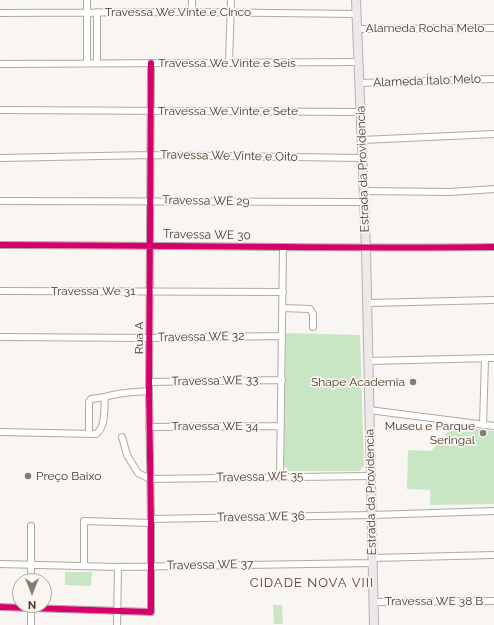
<!DOCTYPE html>
<html>
<head>
<meta charset="utf-8">
<style>
  body { margin:0 }
  #map { position:relative; width:494px; height:625px; overflow:hidden; background:#f8f5f3; font-family:Raleway,sans-serif }
  canvas { display:block }
  .north { position:absolute; left:12px; top:573px; width:40px; height:40px; box-sizing:border-box; background:#fbf5f0; border:1px solid #b3aba4; border-radius:50%; rotate:180deg; font-size:11px; font-weight:700; line-height:16px; text-align:center; color:#463b31 }
  .north::after { content:''; display:block; margin:auto; width:14px; height:18px; background:#847c75; clip-path:polygon(50% 0,100% 100%,50% 72%,0 100%) }
</style>
</head>
<body>
<div id="map">
<canvas width="494" height="625"></canvas>
<div class="north">N</div>
</div>
<script>
const ctx = document.querySelector('canvas').getContext('2d');
ctx.lineJoin = 'round';
function fillPath(path, color) { ctx.fillStyle = color; ctx.fill(path, 'evenodd'); }
function trace(path, color, width, dash) { ctx.strokeStyle = color; ctx.lineWidth = width; ctx.lineCap = dash ? 'butt' : 'round'; ctx.setLineDash(dash || []); ctx.stroke(path); }
function write(font, color, halo, rows, align = 'center') {
  ctx.font = font + ' Raleway,sans-serif'; ctx.lineWidth = 3.5; ctx.setLineDash([]); ctx.textBaseline = 'middle'; ctx.strokeStyle = halo; ctx.fillStyle = color; for (const [text, x, y, turn = 0] of rows) {
    ctx.save(); ctx.translate(x, y); ctx.rotate((+turn || 0) * Math.PI / 180); ctx.textAlign = isNaN(turn) ? turn : align; if (halo) ctx.strokeText(text, 0, 0); ctx.fillText(text, 0, 0); ctx.restore();
  }
}
const green = new Path2D(`
  M286,333L360,335L364,466L359,471H289L284,465Z
  M453,426L494,431V504L430,505V490L407,489L408,450L431,451Z
  M65,572H92L91,586L65,585Z
  M273,605H282L283,624H274Z`);
const minor = new Path2D(`
  M97,12V63
  M192,12V0
  M0,13L192,12L356,14
  M357,29L494,28
  M87,63V0
  M229,63L231,0
  M0,64L358,62
  M359,83L494,79
  M0,110L361,112
  M362,140L494,134
  M0,158L150,155L362,158
  M364,191L450,192L494,189
  M0,201L364,202
  M0,245C165,245 329,249 494,247
  M0,291L283,292
  M368,303L494,300
  M283,308L310,309L313,314V327
  M0,337L150,338L282,336
  M368,361L494,358
  M149,382L282,380
  M369,410L494,426
  M483,425L485,359
  M149,427L281,426
  M0,432L96,434C106,427 104,408 105,397C119,392 134,392 149,391
  M89,434V402L91,399L105,397
  M122,437L127,455L138,473L150,479L371,476
  M280,477L283,247
  M151,519L372,515L494,511
  M373,558L494,555
  M0,564L118,567L373,563
  M84,566V521L151,523
  M31,581V526
  M374,602L494,601
  M31,605V625
  M0,607L151,612V524L149,391L151,63
  M117,625L118,567`);
const major = new Path2D(`
  M356,0L366,248L374,625`);
const cycleway = new Path2D(`
  M0,245C165,245 329,249 494,247
  M0,607L151,612V524L149,391L151,63`);
const markers = [
  [413,382,4,"#847c75"],
  [483,433,4,"#847c75"],
  [28,476,4,"#847c75"]
];
const streetNames = [
  ["Travessa We Vinte e Cinco",178,12],
  ["Alameda Rocha Melo",425,28],
  ["Travessa We Vinte e Seis",227,63],
  ["Alameda Ítalo Melo",427,81,-2],
  ["Travessa We Vinte e Sete",228,111],
  ["Travessa We Vinte e Oito",229,156,1],
  ["Estrada da Providencia",363,169,-92],
  ["Travessa WE 29",206,201,1],
  ["Travessa WE 30",207,235,1],
  ["Travessa We 31",93,291],
  ["Travessa WE 32",201,337,-1],
  ["Rua A",139,338,-90],
  ["Travessa WE 33",215,381,-1],
  ["Travessa WE 34",215,426],
  ["Travessa WE 35",260,477,-1],
  ["Estrada da Providencia",371,492,-91],
  ["Travessa WE 36",261,517,-1],
  ["Travessa WE 37",210,565,-1],
  ["Travessa WE 38 B",434,601]
];
const poiNames = [
  ["Shape Academia",405,382],
  ["Museu e Parque",475,426],
  ["Seringal",475,440],
  ["Preço Baixo",36,476,"left"]
];
const neighbourhoodNames = [
  ["CIDADE NOVA VIII",312,583]
];
fillPath(green, '#c8e6c3');
trace(minor, '#afa9a3', 8);
trace(major, '#bbb0b0', 10);
trace(minor, '#fefefd', 6);
trace(major, '#ede8e9', 8);
trace(cycleway, '#d6006c', 6);
for (const [x, y, r, color] of markers) { const dot = new Path2D(); dot.arc(x, y, r, 0, 2 * Math.PI); ctx.fillStyle = color; ctx.fill(dot); trace(dot, '#fbf5f0', 1.5); }
write('12px', '#463b31', '#fbf5f0', streetNames);
write('12px', '#463b31', '#fbf5f0', poiNames, 'right');
ctx.letterSpacing = '1px';
write('13px', '#563e2a', '#fbf5f0', neighbourhoodNames);
ctx.letterSpacing = '0px';
</script>
</body>
</html>
